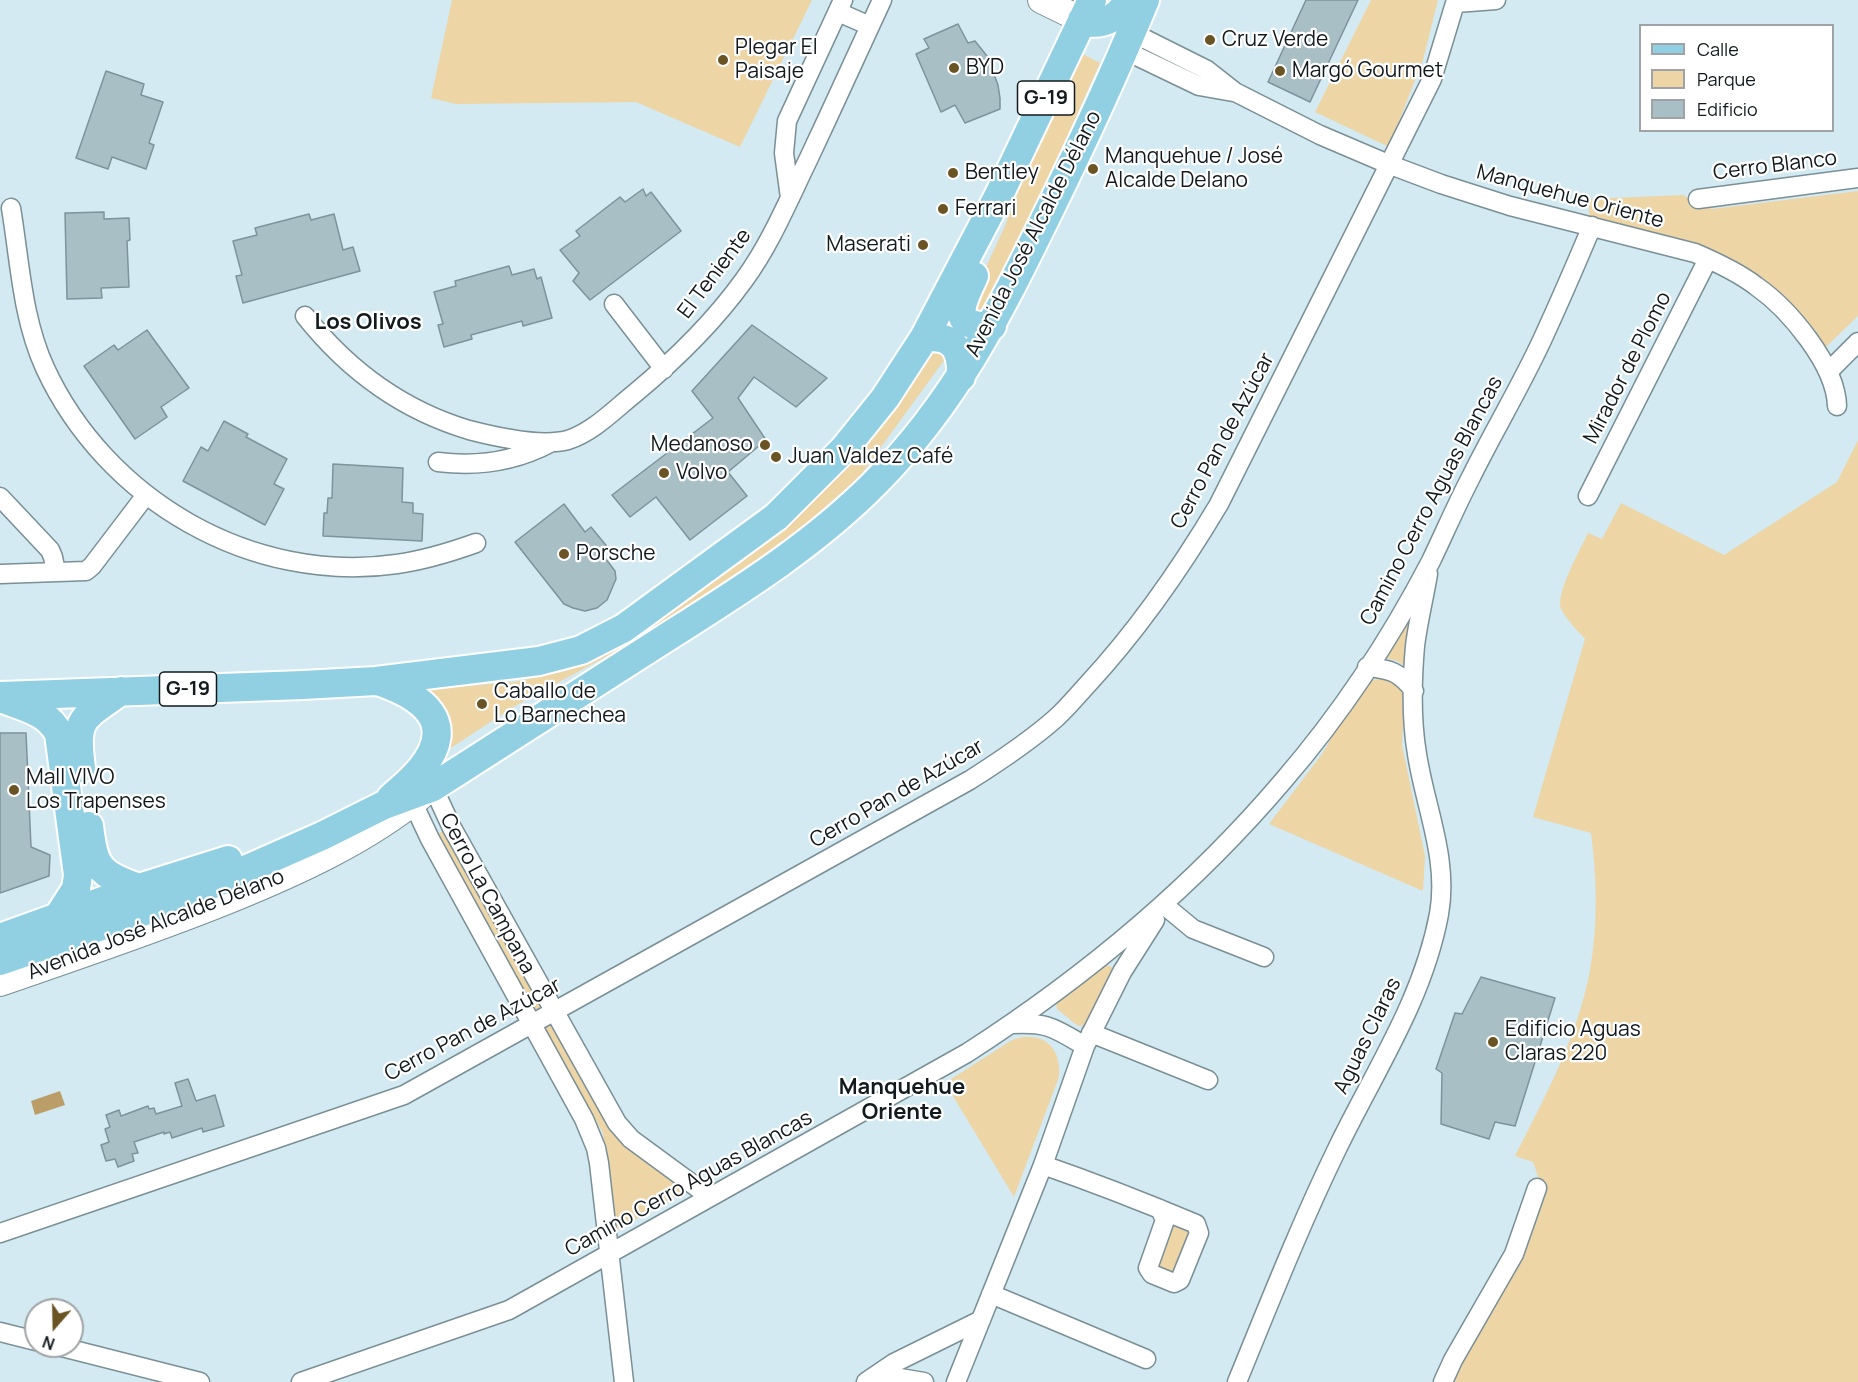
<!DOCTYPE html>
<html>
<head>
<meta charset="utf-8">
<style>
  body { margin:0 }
  #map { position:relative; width:1858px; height:1382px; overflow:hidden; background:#d3eaf2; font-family:Manrope,sans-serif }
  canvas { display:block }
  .legend { position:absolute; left:1639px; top:24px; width:195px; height:108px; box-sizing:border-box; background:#fff; border:2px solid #a0a3a5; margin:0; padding:8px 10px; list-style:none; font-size:18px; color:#121a1d }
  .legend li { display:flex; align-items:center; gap:12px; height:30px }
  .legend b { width:30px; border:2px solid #a0a3a5 }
  .north { position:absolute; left:24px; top:1298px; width:60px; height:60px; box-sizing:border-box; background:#fff; border:2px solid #a0a3a5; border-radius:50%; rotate:200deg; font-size:16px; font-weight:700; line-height:24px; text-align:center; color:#121a1d }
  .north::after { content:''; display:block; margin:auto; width:21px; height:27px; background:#6b5424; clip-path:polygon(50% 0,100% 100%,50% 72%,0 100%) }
</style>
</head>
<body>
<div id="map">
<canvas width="1858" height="1382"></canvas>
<ul class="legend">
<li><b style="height:8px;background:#91d0e2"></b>Calle</li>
<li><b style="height:16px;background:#edd5a6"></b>Parque</li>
<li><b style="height:16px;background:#a8bfc6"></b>Edificio</li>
</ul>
<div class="north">N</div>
</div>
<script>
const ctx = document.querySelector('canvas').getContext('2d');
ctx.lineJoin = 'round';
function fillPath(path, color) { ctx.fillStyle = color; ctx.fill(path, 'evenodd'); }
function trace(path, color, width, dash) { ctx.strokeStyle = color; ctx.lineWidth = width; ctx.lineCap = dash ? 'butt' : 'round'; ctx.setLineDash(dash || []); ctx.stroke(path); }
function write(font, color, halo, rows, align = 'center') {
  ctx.font = font + ' Manrope,sans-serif'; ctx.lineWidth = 4.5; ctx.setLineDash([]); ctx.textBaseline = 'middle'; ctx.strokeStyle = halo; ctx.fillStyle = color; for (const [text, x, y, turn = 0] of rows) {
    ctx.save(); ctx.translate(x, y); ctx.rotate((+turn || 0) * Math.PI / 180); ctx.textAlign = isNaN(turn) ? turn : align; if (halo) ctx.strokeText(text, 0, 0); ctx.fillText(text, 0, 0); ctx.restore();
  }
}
const green = new Path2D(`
  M452,0H812L740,147L636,102L456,104L431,98Z
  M1371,0H1438L1423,60L1389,147L1315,112Z
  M1081,53L1100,63L1028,224L982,316L967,308L1005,226L1027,164Z
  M1858,191V316L1825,348L1806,321L1763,280L1589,219V199L1683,195L1712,209Z
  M933,347L948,355L860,476L805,525L750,565L633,642L515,706L443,753L423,690L514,682L566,671L598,657L652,624L746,557L849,463L872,437L913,380Z
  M1858,440V1382H1448L1542,1188L1533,1162L1515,1156C1545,1097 1578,1036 1590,970C1598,925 1597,879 1591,833L1533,817L1585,639C1577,630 1566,619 1561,609C1555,594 1581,548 1588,533L1602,539L1621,503L1724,555L1837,482Z
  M1407,621H1410V624L1405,664L1403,665L1397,661L1385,658L1386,655Z
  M1387,678L1405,687L1402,745L1425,856L1423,891L1269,824L1322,754L1365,681Z
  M445,830L609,1129L621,1140L687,1190L617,1230L603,1133L435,835Z
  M1106,965L1112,967V972L1085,1025L1078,1026L1057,1009L1056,1003Z
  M1022,1037C1049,1035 1061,1051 1059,1077L1014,1197L945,1083L1012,1040Z
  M1170,1222L1193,1227L1176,1277L1156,1272Z`);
const water = new Path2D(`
  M60,1091L65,1105L35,1115L31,1101Z`);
const building = new Path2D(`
  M1306,0H1358L1310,102L1268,82Z
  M958,24L968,43L975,41L987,56L998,85L1000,98V109L965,123L955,105L941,112L916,54L929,48L924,39Z
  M106,71L144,84L141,95L163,102L149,143L154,145L146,169L112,157L108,169L76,158Z
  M643,189L646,196L651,192L681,231L590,300L573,281L579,273L560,250L580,236L576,231L620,197L625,202Z
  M104,212V219L129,218L130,240L127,241L129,287L101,288L102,298L67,299L65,213Z
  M309,214L311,220L334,214L343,250L353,247L360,271L243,303L236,276L242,275L233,241L257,235L255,228Z
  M509,266L512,275L534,269L537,279L541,277L552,318L523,326L522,321L471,335L472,339L444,347L438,325L443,324L434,292L456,286L455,281Z
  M752,325L827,378L796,407L754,377L738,398L766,440L728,472L747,496L690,540L656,497L630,517L612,495L713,418L692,391Z
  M147,330L189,388L161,407L167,417L135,439L84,366L114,345L118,350Z
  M224,421L248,434L246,437L287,459L274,484L284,489L265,525L183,481L201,447L208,451Z
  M333,464L403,468L402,502L413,503V513L423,514L422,541L323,536L324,513H327L328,498H332Z
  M564,504L585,532L591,527L609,549L602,554L615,571L616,579L607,600L597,608L585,611L573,608L564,604L515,542Z
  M0,733H26L31,847L50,855L49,876L0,893Z
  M1481,977L1555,998L1515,1126L1495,1122L1489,1139L1441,1124L1442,1073L1436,1069L1455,1013L1462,1014Z
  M188,1079L196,1101L215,1095L224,1126L203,1132L202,1128L172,1138L170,1132L164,1134V1132L134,1142L138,1153L132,1154L134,1161L118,1167L115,1159L106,1161L101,1145L109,1142L105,1129L110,1127L106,1115L119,1110L121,1116L148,1106L149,1109L154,1108L156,1114L182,1106L175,1083Z`);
const street = new Path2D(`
  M1456,3L1496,0
  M838,12L870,26
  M1131,32L1207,70L1235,92L1320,135L1388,164L1441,184L1510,206L1695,253C1716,262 1738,272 1756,286C1789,309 1836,365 1837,406
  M1124,50L1199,86L1233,92
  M790,198L784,153L787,121L843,0
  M1698,199L1858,178
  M11,208C20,262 22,318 45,368C106,500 252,585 397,564C425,560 451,552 476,543
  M614,304L664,369
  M305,316C348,370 402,410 469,430C496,437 541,447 568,440C593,432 614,410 634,394C675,360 713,323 744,280C771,243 788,201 808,160C833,107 857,54 882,0
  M1829,371L1858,342
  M438,462C478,467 514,462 550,443
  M1588,496L1708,259
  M0,497L50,550L53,557L56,572
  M0,574L86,571L92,566L146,495
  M1367,667C1390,669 1400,672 1414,691
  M433,787L452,828L617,1123L631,1139L710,1197
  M413,803L430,839L584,1119L596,1148L599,1163L624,1382
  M1164,905L1193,929L1264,957
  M1012,1024C1048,1022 1054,1028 1085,1046
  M1091,1033L1208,1080
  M1043,1165C1095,1183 1146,1203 1196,1224L1199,1233L1180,1280L1174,1283L1152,1274L1148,1268L1165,1220L1160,1209
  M0,1233L404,1095L970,780C1000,761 1029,742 1056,718C1067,708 1077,696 1087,685C1138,630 1181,568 1219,504L1432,79L1456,0
  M991,1294L1146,1359
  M0,1332L36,1341
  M58,1346L200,1382
  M873,1378L894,1377L924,1382
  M301,1382L509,1310L967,1053C1085,977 1193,887 1283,781C1340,715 1391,638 1431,561C1444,534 1456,506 1470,479C1493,432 1521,386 1543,338C1560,301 1576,264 1592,226
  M866,1382L894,1363L981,1320
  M956,1382L1043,1165L1085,1046L1122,972L1155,920
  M1237,1382C1269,1304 1300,1225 1337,1149C1374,1072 1423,1000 1439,914C1449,859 1425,807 1417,754C1411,719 1412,681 1415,646C1418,622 1424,598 1428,574
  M1443,1382L1453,1360L1514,1254L1537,1188`);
const secondary = new Path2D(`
  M1041,0L1082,20
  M0,983C78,956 156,930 232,899C298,872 364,842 420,797`);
const primary = new Path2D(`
  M1082,20C1101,28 1120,17 1128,0
  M974,276C962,302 947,328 992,326
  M924,338C954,334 962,350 961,377
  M378,681C422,696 459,722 421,769C412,780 401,789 391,798
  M0,696L303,685L376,681L539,661L581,650L624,628L776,517L844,449L885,398L924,338L999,195L1092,0
  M6,700C27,708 49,713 59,734L78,875L76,889L58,917
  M81,768C74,717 82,719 121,691
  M89,826C94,867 98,874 139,888
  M0,938L139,888L228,860
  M0,961L177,900L322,836L384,805L433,787C510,738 587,689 664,639C738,592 814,545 876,482C955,402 998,315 1047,215C1082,144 1115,73 1145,0`);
const markers = [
  [1210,40,6,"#6b5424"],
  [723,60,6,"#6b5424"],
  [954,68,6,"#6b5424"],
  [1280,71,6,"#6b5424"],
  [1093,169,6,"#6b5424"],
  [953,173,6,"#6b5424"],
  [943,209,6,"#6b5424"],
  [923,245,6,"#6b5424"],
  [765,445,6,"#6b5424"],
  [776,457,6,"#6b5424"],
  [664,473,6,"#6b5424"],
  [564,554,6,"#6b5424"],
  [482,704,6,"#6b5424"],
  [14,790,6,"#6b5424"],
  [1493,1042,6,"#6b5424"]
];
const shields = [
  [1046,98,57],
  [188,689,57]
];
const shieldNames = [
  ["G-19",1046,98],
  ["G-19",188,689]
];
const poiNames = [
  ["Cruz Verde",1222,40],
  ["Plegar El",735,48],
  ["Paisaje",735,72],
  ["BYD",966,68],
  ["Margó Gourmet",1292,71],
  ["Manquehue / José",1105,157],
  ["Alcalde Delano",1105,181],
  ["Bentley",965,173],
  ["Ferrari",955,209],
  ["Maserati",911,245,"right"],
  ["Medanoso",753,445,"right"],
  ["Juan Valdez Café",788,457],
  ["Volvo",676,473],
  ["Porsche",576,554],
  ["Caballo de",494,692],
  ["Lo Barnechea",494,716],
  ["Mall VIVO",26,778],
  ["Los Trapenses",26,802],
  ["Edificio Aguas",1505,1030],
  ["Claras 220",1505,1054]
];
const streetNames = [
  ["Cerro Blanco",1775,166,-7],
  ["Manquehue Oriente",1570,197,15],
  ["Avenida José Alcalde Délano",1034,234,-63],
  ["El Teniente",715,274,-53],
  ["Mirador de Plomo",1628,368,-63],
  ["Cerro Pan de Azúcar",1223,441,-62],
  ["Camino Cerro Aguas Blancas",1432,501,-62],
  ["Cerro Pan de Azúcar",897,794,-30],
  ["Cerro La Campana",487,894,62],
  ["Avenida José Alcalde Délano",156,925,-21],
  ["Cerro Pan de Azúcar",473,1030,-28],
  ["Aguas Claras",1368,1036,-64],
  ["Camino Cerro Aguas Blancas",689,1184,-29]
];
const neighbourhoodNames = [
  ["Los Olivos",368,323],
  ["Manquehue",902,1088],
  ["Oriente",902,1113]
];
fillPath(green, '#edd5a6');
fillPath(water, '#bb9e67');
fillPath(building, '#a8bfc6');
trace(building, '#7e939b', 1.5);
trace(street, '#7a8f96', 21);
trace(secondary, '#7a8f96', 28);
trace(primary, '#fff', 32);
trace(street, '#fff', 18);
trace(secondary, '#fff', 26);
trace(primary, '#91d0e2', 28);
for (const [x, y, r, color] of markers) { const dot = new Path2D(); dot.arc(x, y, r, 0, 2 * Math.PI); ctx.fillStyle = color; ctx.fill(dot); trace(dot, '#fff', 2); }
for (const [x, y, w] of shields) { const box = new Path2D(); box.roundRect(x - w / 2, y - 17, w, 34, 4.5); ctx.fillStyle = '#fff'; ctx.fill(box); trace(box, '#121a1d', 1.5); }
write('bold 20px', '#121a1d', null, shieldNames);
write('21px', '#121a1d', '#fff', poiNames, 'left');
write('21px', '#121a1d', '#fff', streetNames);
write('bold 22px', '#121a1d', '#fff', neighbourhoodNames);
</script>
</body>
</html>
